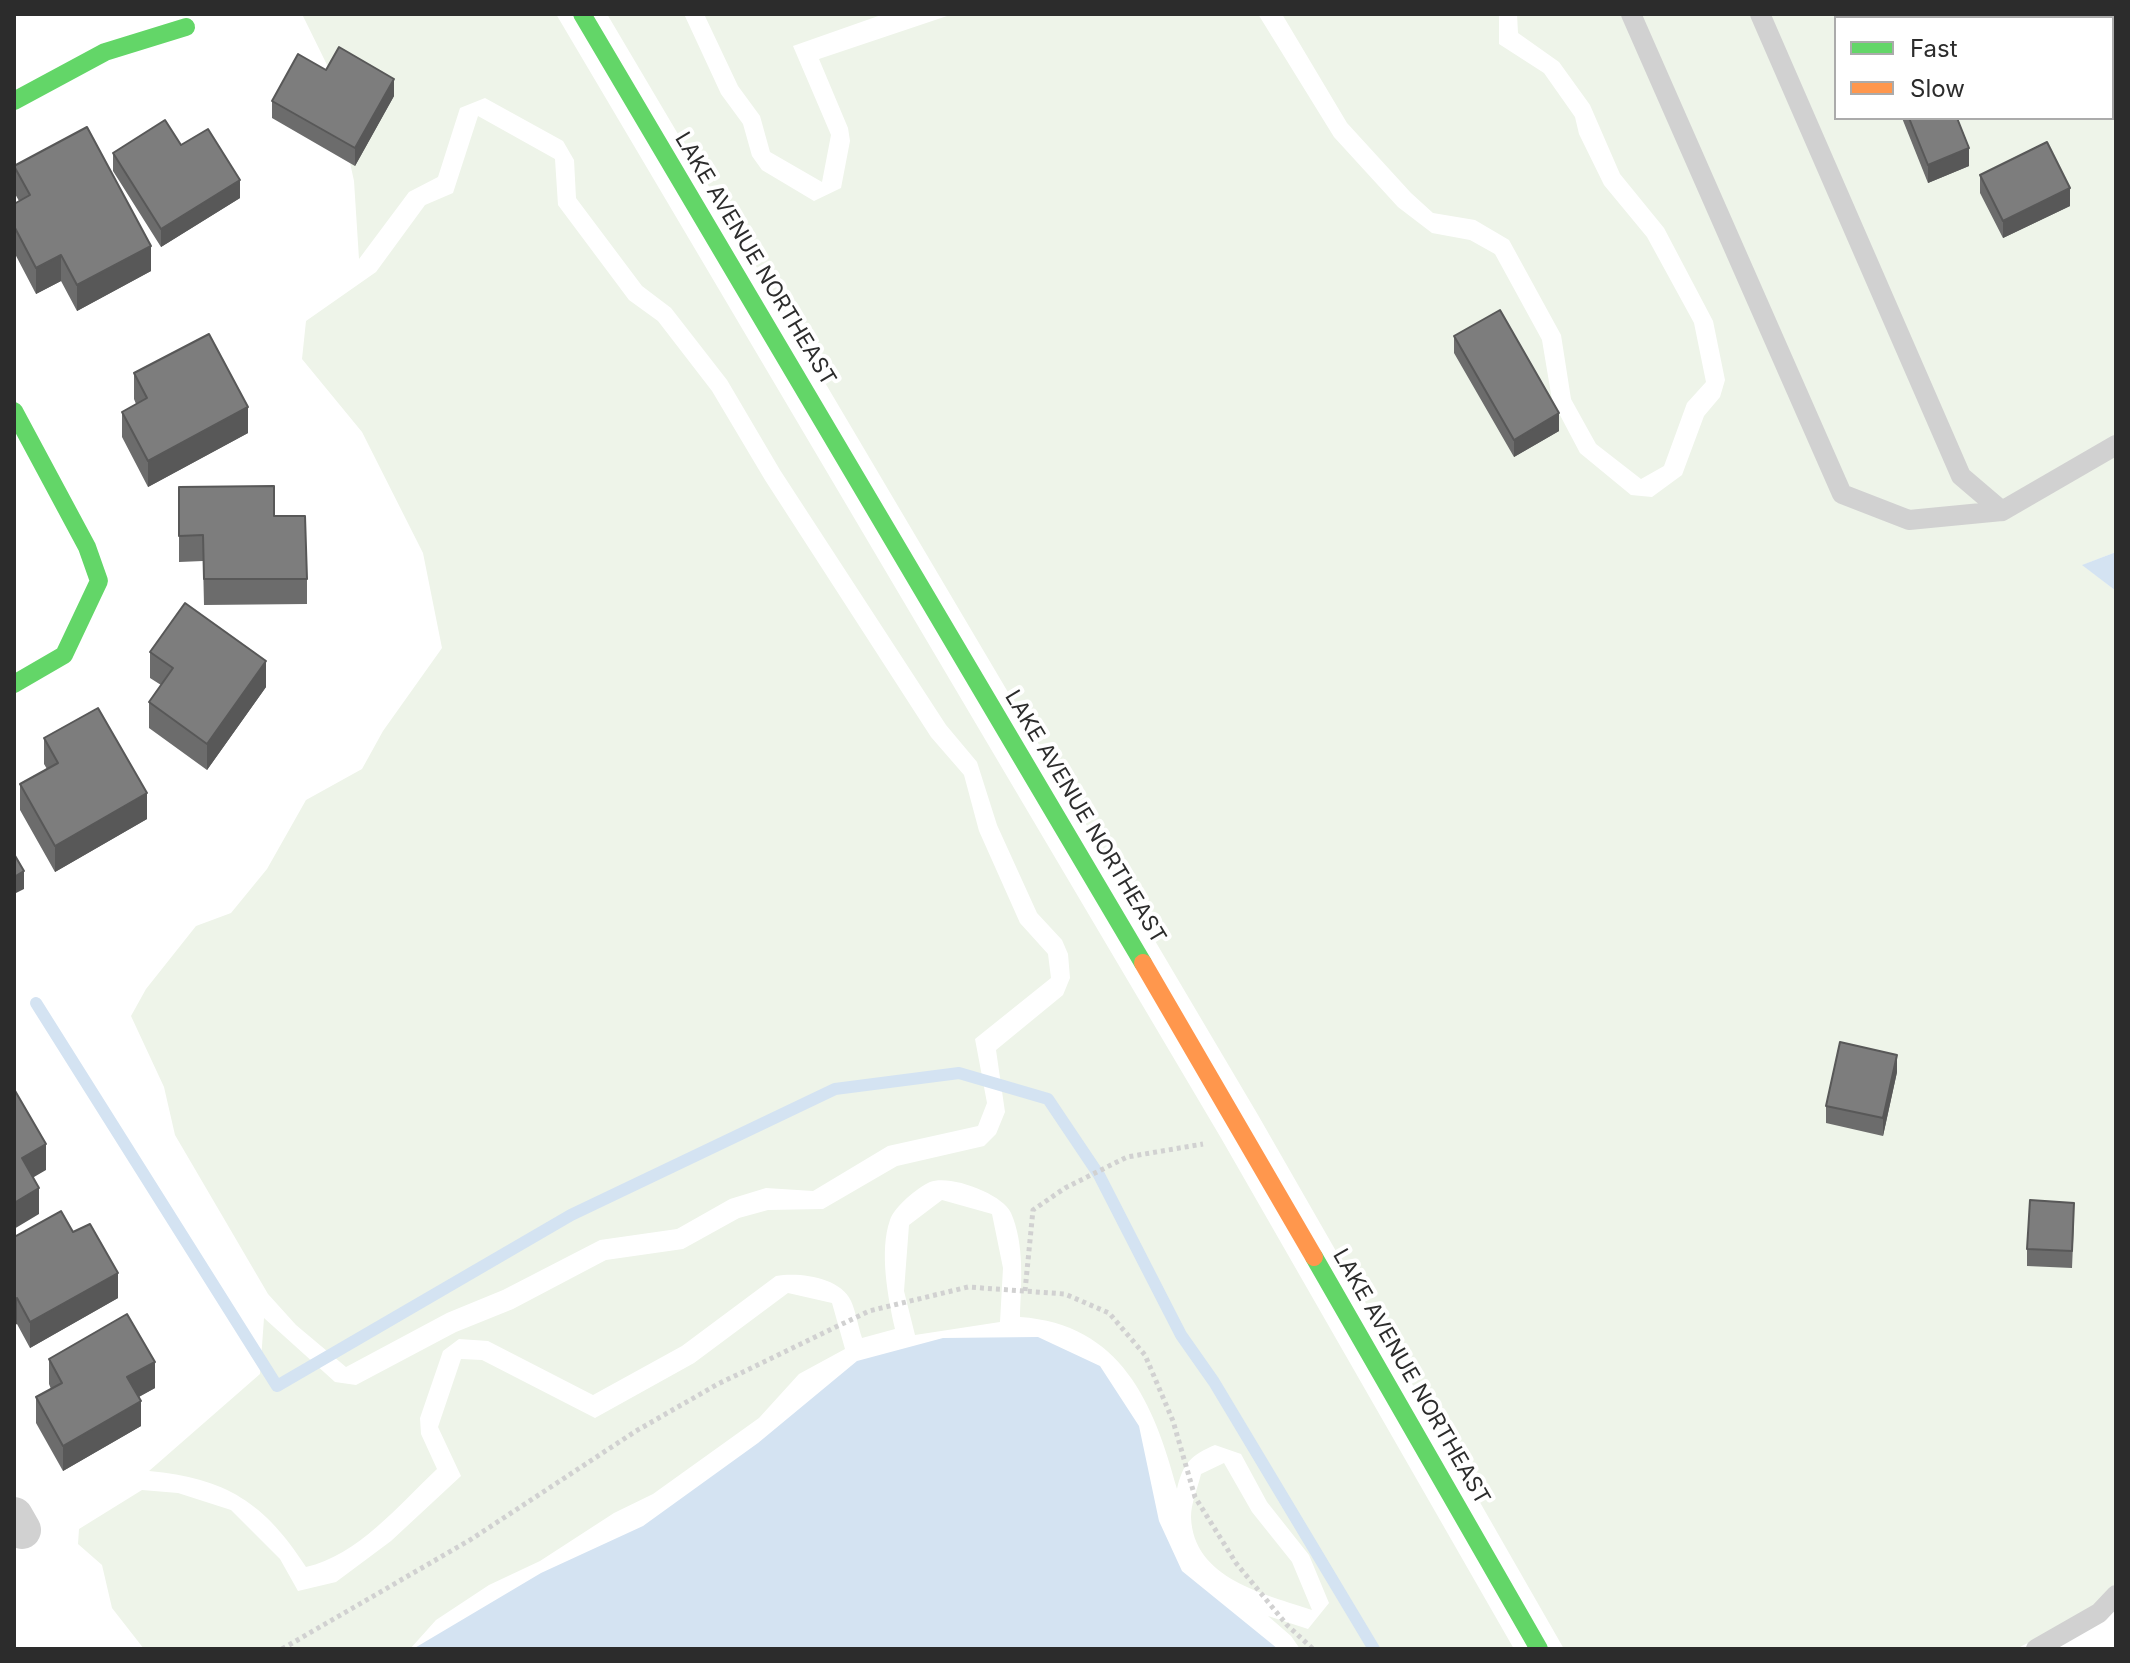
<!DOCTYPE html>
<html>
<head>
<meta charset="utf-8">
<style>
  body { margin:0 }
  #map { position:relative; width:2130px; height:1663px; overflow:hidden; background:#fff; font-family:Inter,sans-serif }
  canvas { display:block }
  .frame { position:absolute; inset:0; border:16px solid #2c2c2c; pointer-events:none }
  .legend { position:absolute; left:1834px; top:16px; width:280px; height:104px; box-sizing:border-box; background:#fff; border:2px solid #ababab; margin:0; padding:10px 14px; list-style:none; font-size:24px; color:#2c2c2c }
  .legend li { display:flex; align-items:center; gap:16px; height:40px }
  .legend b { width:40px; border:2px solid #ababab }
</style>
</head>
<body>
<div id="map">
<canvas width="2130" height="1663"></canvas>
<div class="frame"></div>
<ul class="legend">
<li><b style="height:10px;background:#63d668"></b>Fast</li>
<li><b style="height:10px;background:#ff974d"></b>Slow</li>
</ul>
</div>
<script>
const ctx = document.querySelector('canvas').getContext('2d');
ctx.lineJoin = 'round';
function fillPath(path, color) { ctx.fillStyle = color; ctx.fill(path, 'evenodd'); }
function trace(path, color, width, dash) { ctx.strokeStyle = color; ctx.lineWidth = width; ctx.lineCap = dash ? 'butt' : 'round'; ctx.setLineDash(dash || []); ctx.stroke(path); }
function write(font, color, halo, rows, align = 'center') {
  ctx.font = font + ' Inter,sans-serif'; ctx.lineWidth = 8; ctx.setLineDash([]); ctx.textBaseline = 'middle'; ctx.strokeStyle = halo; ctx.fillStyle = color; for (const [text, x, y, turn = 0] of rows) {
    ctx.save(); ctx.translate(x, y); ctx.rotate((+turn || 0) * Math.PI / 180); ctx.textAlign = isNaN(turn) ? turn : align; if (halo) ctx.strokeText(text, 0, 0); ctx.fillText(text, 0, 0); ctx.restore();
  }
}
const green = new Path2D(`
  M302,14H556L1221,1138L1514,1649H1300L1291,1636L1268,1616L1308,1629L1329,1603L1309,1555L1267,1502L1241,1454L1215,1445C1191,1455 1183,1463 1177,1489C1154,1403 1121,1324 1020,1317C1021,1284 1025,1245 1011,1213C1003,1194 950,1174 930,1182C917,1188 895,1206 890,1220C879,1251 888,1298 895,1329L862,1338C858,1326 856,1312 851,1301C840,1277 799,1272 776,1276L682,1346L593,1395L488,1341L459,1339L443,1351L420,1418L421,1434L437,1469C400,1504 357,1556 306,1567C265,1503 226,1478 149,1471L260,1374L264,1318L335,1382L356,1385L456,1332L513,1309L606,1260L683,1249L739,1218L768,1210L823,1209L897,1166L984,1146L996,1134L1005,1112L996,1050L1063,995L1070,978L1068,954L1062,940L1037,913L997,825L977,762L946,725L780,470L727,380L671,308L642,286L576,198L574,160L563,141L485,98L460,108L438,177L409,192L359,259L354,181L330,71Z
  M607,14H684L721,94L743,124L752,156L762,170L814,201L841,188L850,141L848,128L819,59L953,14H1258L1334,137L1398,207L1432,233L1470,240L1495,254L1542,340L1552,400L1580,453L1631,495L1652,497L1682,475L1704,416L1720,397L1725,380L1713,321L1664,228L1620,174L1590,105L1559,62L1518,33L1517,14H2116V552L2083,565L2116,591V1598L2016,1649H1564L1258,1115ZM1836,18H2112V118H1836Z
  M704,14H884L793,46L831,135L822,182L770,152L760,116L738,86Z
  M1282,14H1499V44L1544,73L1575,117L1579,134L1604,185L1647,237L1694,323L1706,382L1687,403L1664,466L1641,479L1596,444L1571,399L1561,335L1509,240L1475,220L1433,213L1411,193L1347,123Z
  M478,116L555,159L558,205L629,300L658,321L712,391L765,480L931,737L964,775L979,831L1020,923L1048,954L1051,978L975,1039L987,1103L978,1126L888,1146L813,1191L766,1188L730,1199L677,1229L600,1240L503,1290L447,1313L346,1367L296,1325L268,1294L175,1135L164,1087L131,1016L146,989L196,926L231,913L267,869L306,800L362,769L383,731L442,648L423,553L362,432L302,359L306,321L376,272L425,205L453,193Z
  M942,1200L992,1214L1003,1268L1000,1322L915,1335L904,1291L909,1225Z
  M788,1293L832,1303L845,1349L799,1374L759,1418L653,1494L614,1513L540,1561L489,1585L436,1620L410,1649H144L112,1608L102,1565L78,1544L79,1529L142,1490L178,1493L231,1510L280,1559L298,1591L336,1582L391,1541L461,1476L438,1427L461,1359L482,1360L595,1418L694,1363Z
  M1224,1463L1252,1512L1292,1562L1312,1610C1265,1594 1193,1579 1191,1517C1191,1503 1198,1487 1201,1474Z`);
const water = new Path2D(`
  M2116,552V591L2082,565Z
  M1038,1337L1100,1366L1139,1426L1159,1521L1182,1571L1278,1649H413L541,1573L643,1526L758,1443L857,1361L943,1338Z`);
const stream = new Path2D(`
  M36,1003L277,1386L571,1215L835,1089L959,1073L1048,1099L1099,1175L1181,1335L1214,1382L1374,1649`);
const path = new Path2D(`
  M1025,1291L1033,1210L1065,1188L1127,1157L1203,1144
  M282,1649L470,1540L636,1431L716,1385L869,1311L968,1287L1065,1294L1109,1313L1145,1355L1173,1421L1195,1497L1236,1563L1287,1625L1313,1649`);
const lane = new Path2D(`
  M1631,14L1842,494L1909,520L2002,511
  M1760,14L1961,476L2002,511L2116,445
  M2036,1649L2099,1613L2116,1595`);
const street = new Path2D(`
  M14,1516L22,1530`);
const fast = new Path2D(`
  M582,14L1143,963
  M14,101L105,52L186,27
  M14,411L87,547L99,581L64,655L14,684
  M1314,1257L1539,1649`);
const slow = new Path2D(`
  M1143,963L1314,1257`);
const wall = new Path2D(`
  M326,70L394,96L355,166L272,118V101Z
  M1902,118H1957L1969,166L1928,183Z
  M181,145L240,198L161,247L113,171V153Z
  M14,166L151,271L77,311L61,281L36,294L14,252V204L19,201L14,192Z
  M1980,175L2070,206L2003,238L1980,193Z
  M1454,336L1559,431L1514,457L1454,353Z
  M134,373L248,433L148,487L122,437V412L136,404L134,399Z
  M179,487L274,516L307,579V604L204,605L203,561L179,562Z
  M150,652L266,687L207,770L149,728V702L161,685L150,678Z
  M44,738L147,819L55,872L20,810V784L47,769L44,764Z
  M1897,1072L1883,1136L1826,1123V1106Z
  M2074,1220L2072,1268L2027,1266V1249Z
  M73,1232L118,1298L30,1348L17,1324L14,1325V1237Z
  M49,1359L155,1388L139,1397L141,1426L63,1471L36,1423V1397L51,1389L49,1384Z`);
const shadedWall = new Path2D(`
  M394,79V96L355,166V148Z
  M1969,148V166L1928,183V165Z
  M240,180V198L161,247V229Z
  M2070,188V206L2003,238V221Z
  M151,246V271L77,311V285Z
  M61,255V281L36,294V268Z
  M248,407V433L148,487V461Z
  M1559,413V431L1514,457V440Z
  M266,661V687L207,770V744Z
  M147,793V819L55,872V846Z
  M24,871V889L14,894V877Z
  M1897,1055V1072L1883,1136V1118Z
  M46,1144V1170L22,1184V1158Z
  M39,1188V1214L14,1229V1203Z
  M118,1273V1298L30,1348V1322Z
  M17,1298V1324L14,1325V1300Z
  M155,1362V1388L127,1403V1377Z
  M141,1401V1426L63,1471V1446Z`);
const building = new Path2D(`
  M339,47L394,79L355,148L272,101L298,54L326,70Z
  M1909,118H1957L1969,148L1928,165Z
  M165,120L181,145L208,129L240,180L161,229L113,153Z
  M87,127L151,246L77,285L61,255L36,268L14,226V204L30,195L14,166Z
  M2047,142L2070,188L2003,221L1980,175Z
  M1500,310L1559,413L1514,440L1454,336Z
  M209,334L248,407L148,461L122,412L147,398L134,373Z
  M274,486V516H305L307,579H204L203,535L179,536V487Z
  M185,603L266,661L207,744L149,702L173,668L150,652Z
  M98,708L147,793L55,846L20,784L58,763L44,738Z
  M14,854L24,871L14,877Z
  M1840,1042L1897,1055L1883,1118L1826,1106Z
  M14,1089L46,1144L22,1158L39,1188L14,1203Z
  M2030,1200L2074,1203L2072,1251L2027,1249Z
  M61,1211L73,1232L90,1224L118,1273L30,1322L17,1298L14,1300V1237Z
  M127,1314L155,1362L127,1377L141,1401L63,1446L36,1397L62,1383L49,1359Z`);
const streetNames = [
  ["LAKE AVENUE NORTHEAST",755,259,59],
  ["LAKE AVENUE NORTHEAST",1085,817,59],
  ["LAKE AVENUE NORTHEAST",1411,1377,60]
];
fillPath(green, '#eef4e9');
fillPath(water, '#d4e3f2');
trace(stream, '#d4e3f2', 12);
trace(path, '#d1d1d1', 5, [4, 4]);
trace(lane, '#d1d1d1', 20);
trace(street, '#d1d1d1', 38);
trace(fast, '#63d668', 18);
trace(slow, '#ff974d', 18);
fillPath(wall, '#6c6c6c');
fillPath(shadedWall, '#585858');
fillPath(building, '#7d7d7d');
trace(building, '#585858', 2);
write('22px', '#2c2c2c', '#fff', streetNames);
</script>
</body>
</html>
